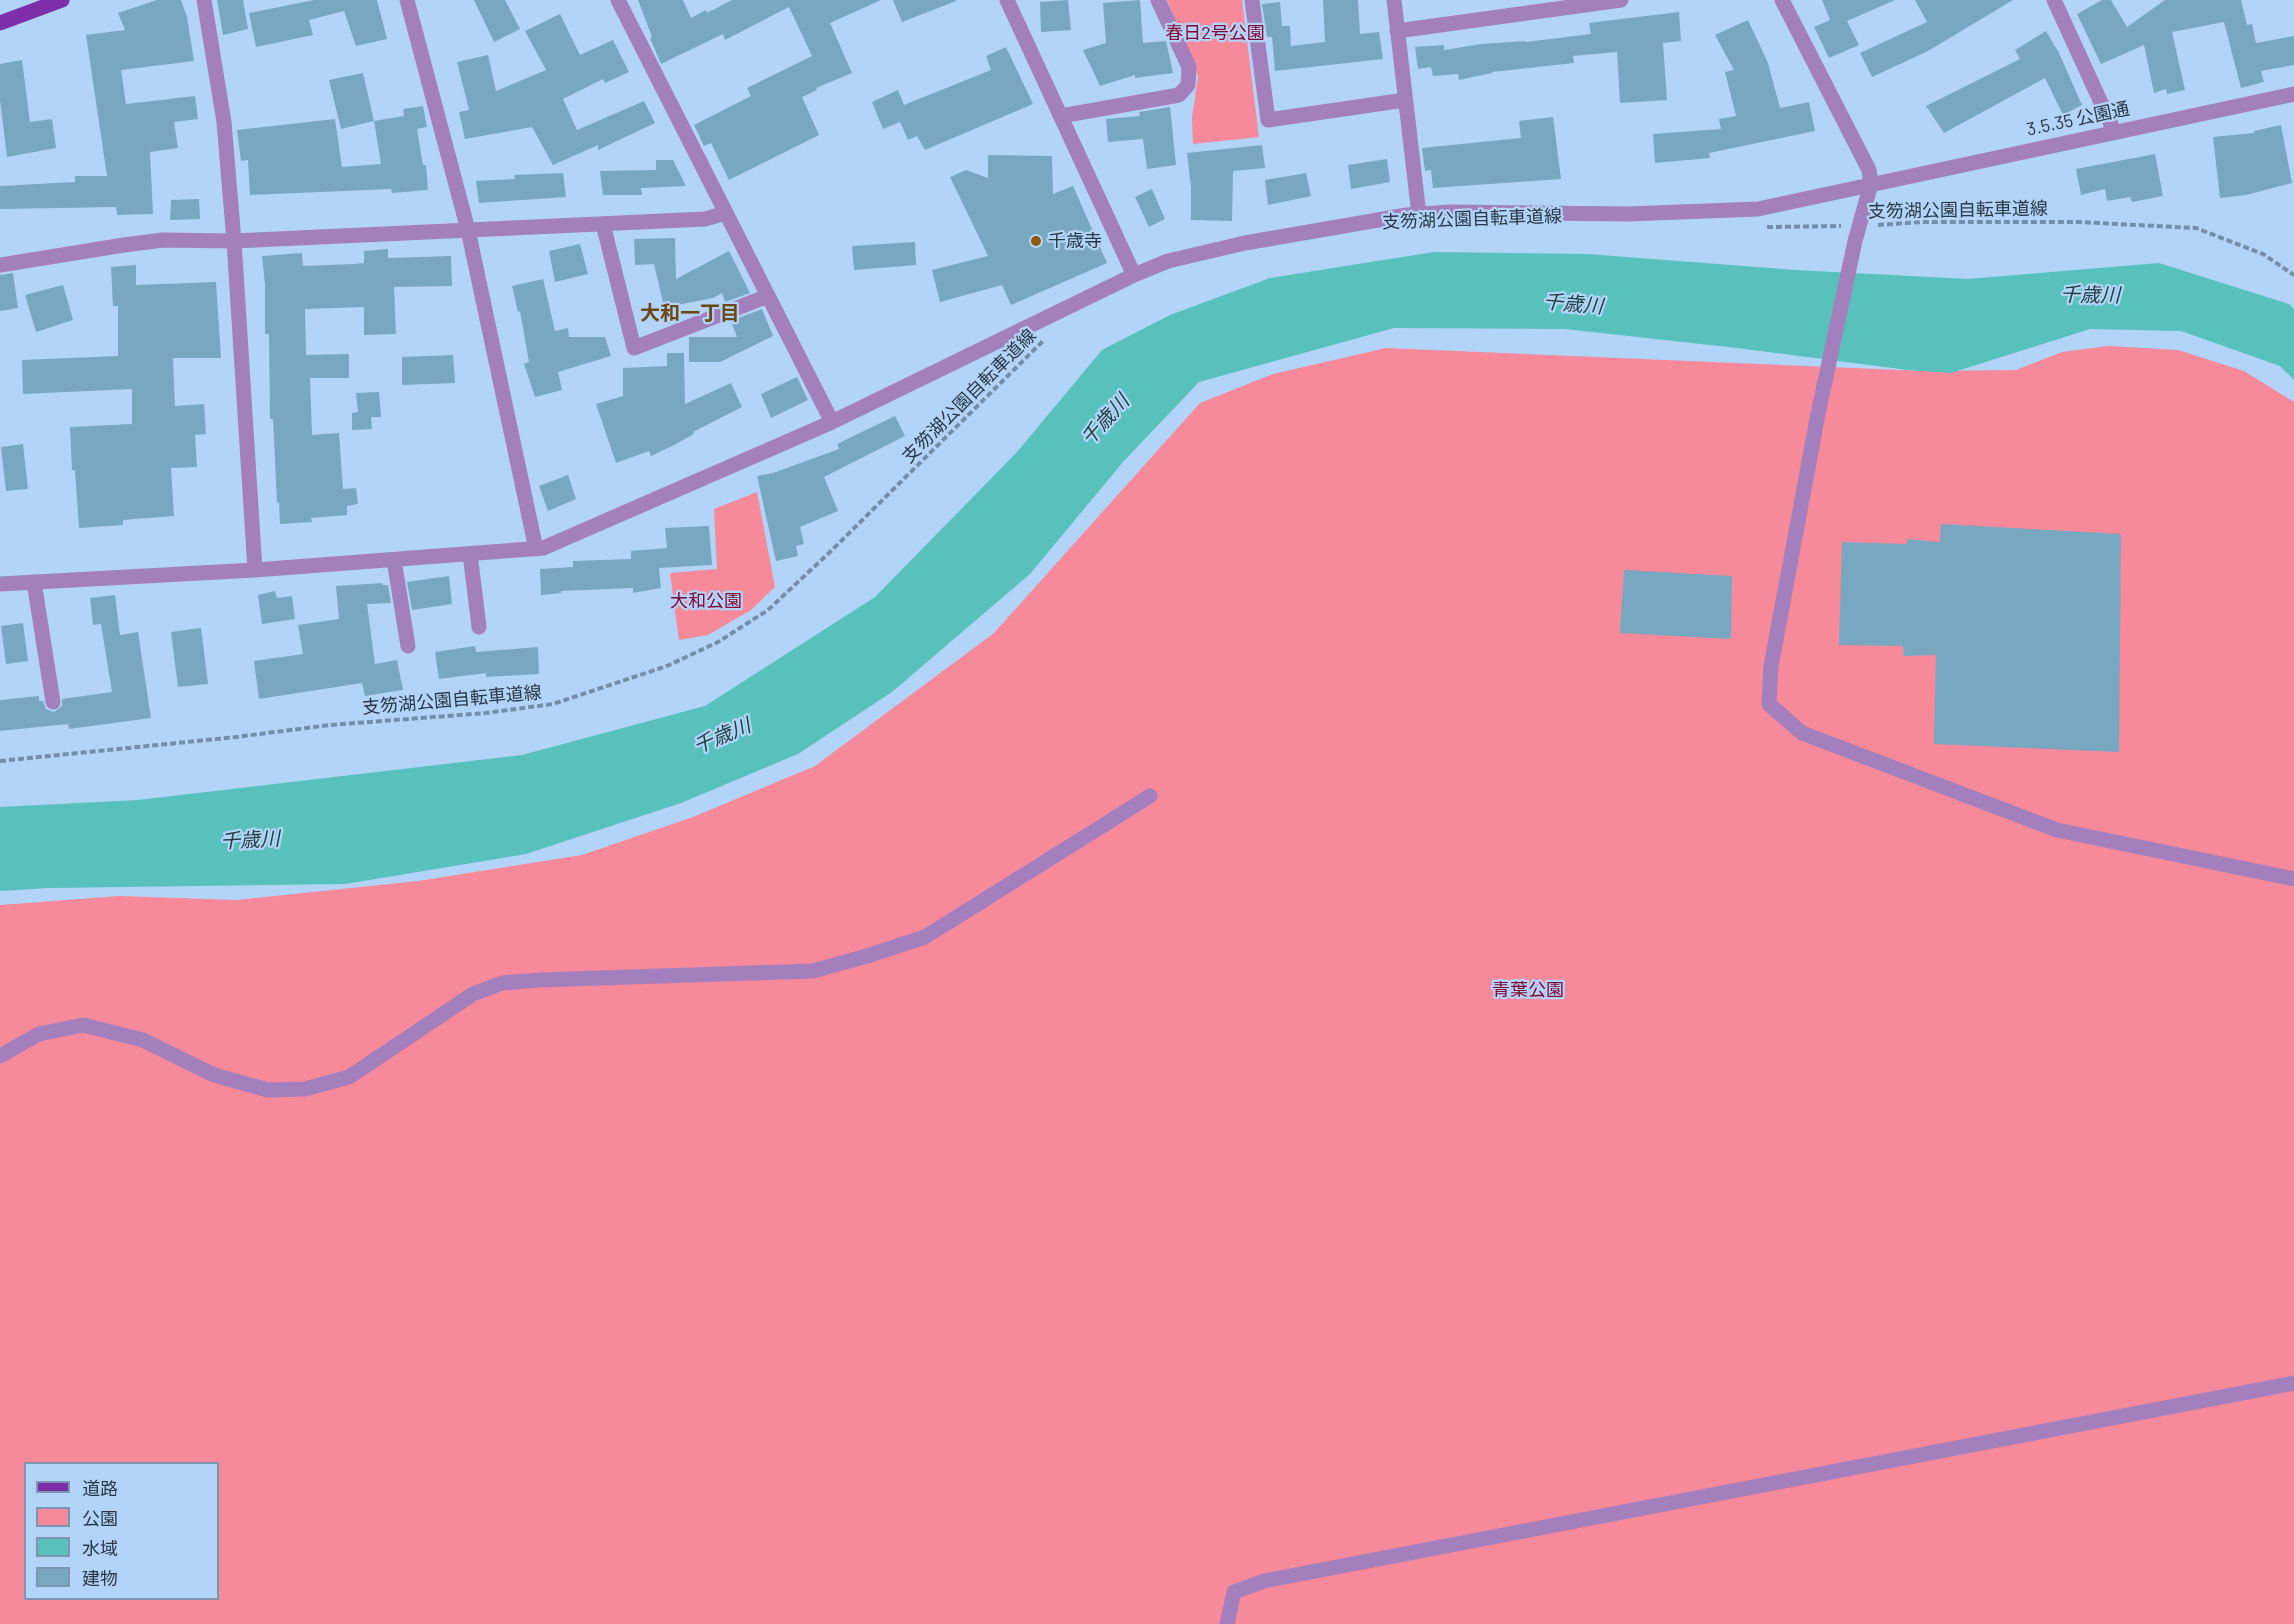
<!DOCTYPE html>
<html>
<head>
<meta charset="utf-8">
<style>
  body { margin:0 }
  #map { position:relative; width:2294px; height:1624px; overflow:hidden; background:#b2d4f8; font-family:Barlow,"Noto Sans JP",sans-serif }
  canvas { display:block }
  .legend { position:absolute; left:24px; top:1462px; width:195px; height:138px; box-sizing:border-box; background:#b2d4f8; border:2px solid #7c95b1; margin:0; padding:8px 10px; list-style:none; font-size:18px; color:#2a3746 }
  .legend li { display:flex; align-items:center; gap:12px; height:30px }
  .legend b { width:30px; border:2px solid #7c95b1 }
</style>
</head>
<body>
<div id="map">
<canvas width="2294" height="1624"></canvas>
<ul class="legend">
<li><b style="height:8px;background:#7d2ea8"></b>道路</li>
<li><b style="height:16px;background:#f6899a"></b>公園</li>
<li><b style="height:16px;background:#58c1bc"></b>水域</li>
<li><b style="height:16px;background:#78a8c1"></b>建物</li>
</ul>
</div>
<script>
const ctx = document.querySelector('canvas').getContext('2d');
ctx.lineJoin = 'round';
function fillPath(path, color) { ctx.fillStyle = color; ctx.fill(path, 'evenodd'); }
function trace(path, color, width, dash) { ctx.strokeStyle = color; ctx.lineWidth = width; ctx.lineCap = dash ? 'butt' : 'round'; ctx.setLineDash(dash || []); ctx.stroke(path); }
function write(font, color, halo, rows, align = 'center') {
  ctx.font = font + ' Barlow,"Noto Sans JP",sans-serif'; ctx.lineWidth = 4.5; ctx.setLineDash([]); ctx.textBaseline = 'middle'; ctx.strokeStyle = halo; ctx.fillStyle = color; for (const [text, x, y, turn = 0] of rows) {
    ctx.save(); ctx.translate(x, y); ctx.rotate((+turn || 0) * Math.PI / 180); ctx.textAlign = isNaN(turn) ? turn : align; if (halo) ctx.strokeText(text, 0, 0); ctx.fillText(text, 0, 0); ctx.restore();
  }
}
const green = new Path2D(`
  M1167,0H1242L1259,137L1193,144L1192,118L1198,76Z
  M2108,346L2178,350L2244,371L2294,402V1624H0V905L119,896L237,900L418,881L582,855L693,817L815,766L994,633L1200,403L1273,374L1386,348L1922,371L2016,370L2062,352ZM26,1464H218V1598H26Z
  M757,492L775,587L751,610L708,635L679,640L670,573L717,569L714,509Z`);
const water = new Path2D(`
  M1434,252L1587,254L1796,270L1968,279L2159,263L2289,304L2294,309V380L2280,366L2181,331L2090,329L1951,373L1908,370L1737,348L1565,329L1394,328L1199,382L1123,462L1030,574L892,692L798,754L681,803L526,854L345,884L49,888L0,891V807L138,800L522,755L705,706L875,597L1017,452L1102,350L1170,315L1270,278Z`);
const building = new Path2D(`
  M157,0H181L187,17L194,61L121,70L126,104L195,96L198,119L174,122L178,148L150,152L153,214L117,215L116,207L0,209V186L75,182V176H107L86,35L125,30L118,13Z
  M217,0H243L248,29L223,35Z
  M314,0H377L387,39L356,46L344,11L309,20L313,35L256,47L249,13Z
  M474,0H505L520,29L494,42Z
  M638,0H683L691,18L706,10L707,13L732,0H881L830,23L852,73L816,88L817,90L802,97L819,135L729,180L711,143L704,146L694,125L751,96L747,88L812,56L789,7L725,40L723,34L661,64L650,38L652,37Z
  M893,0H956V1L902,22Z
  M1068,0L1071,30L1041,32L1040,2Z
  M1140,0L1143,43L1166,41L1173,73L1135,78V75L1100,86L1083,50L1106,43L1103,3Z
  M1323,0H1358L1360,34L1379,32L1383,59L1275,71L1272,37H1267L1262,4L1280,2L1282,26H1290L1291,46L1325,42Z
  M1822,0H1895L1847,21L1859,45L1829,58L1814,27L1830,20Z
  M1915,0H2013L1928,51L1872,77L1860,53L1927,22Z
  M2102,0H2111L2127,27L2165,0H2241L2247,25L2252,24L2256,43L2294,36V65L2261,71L2264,82L2241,88L2224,22L2172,32L2185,90L2167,94L2166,89L2154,93L2144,45L2101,64L2077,14Z
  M1679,12L1681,41L1663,43L1667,100L1620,103L1617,52L1573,56L1574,63L1492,72V73L1459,80L1458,74L1433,76L1431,67L1418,69L1415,47L1444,45V50L1481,44L1526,41V42L1591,34L1589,23Z
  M560,14L580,55L613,40L629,72L605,83L603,79L563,99L577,130L644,101L655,123L598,150V145L553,165L532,127L465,139L459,112L469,110L457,62L488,55L496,91L546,70L525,31Z
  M1748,20L1768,63L1780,108L1809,102L1815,131L1709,153L1710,158L1655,163L1653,134L1721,129L1719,119L1736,116L1725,72L1734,70L1715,35Z
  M2046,31L2059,53L2082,105L2063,115L2045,78L1944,133L1926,106L2020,59L2015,50Z
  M1006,47L1033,104L925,150L917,136L908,140L900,122L883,129L872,102L898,90L904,105L991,70L986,56Z
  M22,60L30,122L52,119L56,148L7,157L0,100V64Z
  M363,73L374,121L341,129L329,80Z
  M423,106L427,127L417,129L423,165H426L428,190L392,193L391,189L250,195L248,160L241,161L237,130L335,119L342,167L381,164L374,121L404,116L403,109Z
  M1170,107L1176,165L1147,169L1143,139L1108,142L1106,119L1140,116L1139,112Z
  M1553,117L1561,179L1433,188L1431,170L1425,171L1422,148L1521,138L1519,121Z
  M2281,125L2292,183L2246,195L2220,198L2213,137L2254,133V131Z
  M1262,145L1265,168L1233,171L1232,221L1191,220V187L1187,153Z
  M2155,154L2163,196L2132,202L2130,197L2107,201L2105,189L2081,195L2076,169Z
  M988,155L1052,156L1053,194L1073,186L1107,263L1011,305L1002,285L940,302L932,270L988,256L950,177L966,170L988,178Z
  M1387,159L1390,182L1351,189L1348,165Z
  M656,160H673L686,186L641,188L642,195H603L600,171L656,170Z
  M563,173L566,197L479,203L476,181L515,179L514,175Z
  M1306,173L1311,196L1268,205L1265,180Z
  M1152,189L1165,219L1149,227L1135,197Z
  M199,199L200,219L170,220L171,200Z
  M675,238L676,279L729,251L750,293L725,302L722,293L713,298L677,305V321L668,324L654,264L635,265L634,239Z
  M915,242L916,265L854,270L852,246Z
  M580,244L588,274L555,282L549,251Z
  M388,249V258L451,256L452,286L394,287L396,334L364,335V307L305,309L306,355L349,354V378H310L312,435L339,433L343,489L356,488L358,504L347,506V515L311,518L312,522L280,524L279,502L277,503L273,419H270L269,334H265V285L262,256L302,253L303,266L354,264L364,263V251Z
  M136,265V285L216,282L221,358H173L175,406L204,404L206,434L195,435L197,467L171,468L174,516L123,520V525L79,528L75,470H72L70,427L132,424V389L23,394L22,360L118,356V306H113L111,267Z
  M13,273L18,308L0,311V275Z
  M543,279L555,331L568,328L569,337H605L611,356L558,372L562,390L535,397L524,364L529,362L520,311L518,312L512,286Z
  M63,285L73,320L36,332L25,295Z
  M762,309L773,336L720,362H689V337H737L731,321Z
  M667,353H684L685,404L731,383L742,407L693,432L694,434L674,445L651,456L649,451L616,463L596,404L623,396V368L667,366Z
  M453,355L455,383L402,385V357Z
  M797,377L808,400L771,418L761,394Z
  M379,392L381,417H371L372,429L352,430V413L358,412L356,393Z
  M895,416L905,436L824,477L838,511L800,527L804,544L796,546L798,556L776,561L757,476L773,473L839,449L837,444Z
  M23,444L28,489L6,491L1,447Z
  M568,475L576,499L548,511L539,486Z
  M1941,524L2121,534L2119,752L1934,744L1936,655L1904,656L1903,646L1839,645L1842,542L1907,544V539L1940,542Z
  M709,526L712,565L659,568L661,588L633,593V588L561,591V593L541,595L540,569L573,567V561L631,559V551L667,548L665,528Z
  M1624,570L1732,576L1731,639L1620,633Z
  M449,576L452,604L412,610L407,582Z
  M382,583L383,585H388L391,603L367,604L375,664L397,660L403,690L365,696L362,683L259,699L254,661L303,654L298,625L339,619L336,586Z
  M275,591L277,598L292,596L295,619L262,624L258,595Z
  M115,595L120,635L138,632L151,718L69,729L68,724L0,731V700L39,696V701H43L46,709L54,712L62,706V699L112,692L101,624L93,625L90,598Z
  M23,623L28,661L6,664L1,626Z
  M201,628L208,684L178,687L171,632Z
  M475,646L476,652L538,647L539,674L486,677V673L439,679L435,652Z`);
const path = new Path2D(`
  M1878,225L1922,222H2078L2196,228L2263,254L2294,275
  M1767,227L1841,226
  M0,761L236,737L330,725L486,713L553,704L667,666L718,642L768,610L830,552L1044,340`);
const minor = new Path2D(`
  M204,0L224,122L234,241L255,570
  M407,0L468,230L536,549
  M618,0L832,422
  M1007,0L1134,275
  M1252,0L1268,120L1405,100
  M1394,0L1419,215
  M1782,0L1869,170L1871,184L1855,241L1818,414L1771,666L1769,704L1802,733L2057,830L2294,879
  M2054,0L2114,131
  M1397,31L1621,0
  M1061,116L1179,95L1188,85L1189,67L1158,0
  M603,224L634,348L768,296
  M0,265L124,245L163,240L234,241L705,219L726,213
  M470,554L479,627
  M394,560L408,646
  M34,582L53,702
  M0,584L255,570L543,548L832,422L1134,275L1168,261L1245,243L1407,215L1450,212L1628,214L1758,209L2294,94
  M0,1056L39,1034L83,1025L143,1040L214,1075L268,1090L305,1089L349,1077L473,994L502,983L539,980L813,971L867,956L925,937L1150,796
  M1227,1624L1234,1592L1264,1581L2294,1383`);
const major = new Path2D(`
  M0,23L62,0`);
const markers = [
  [1036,241,6,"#8d5b08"]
];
const parkNames = [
  ["春日2号公園",1215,33],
  ["大和公園",706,601],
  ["青葉公園",1528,990]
];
const streetNames = [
  ["3.5.35 公園通",2078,119,-12],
  ["支笏湖公園自転車道線",1958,210,-1],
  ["支笏湖公園自転車道線",1472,219,-2],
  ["支笏湖公園自転車道線",969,396,-45],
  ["支笏湖公園自転車道線",452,700,-5]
];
const poiNames = [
  ["千歳寺",1048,241]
];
const waterNames = [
  ["千歳川",2090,295,1],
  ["千歳川",1573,304,5],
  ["千歳川",1105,420,-48],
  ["千歳川",722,736,-23],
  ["千歳川",250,840,-3]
];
const neighbourhoodNames = [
  ["大和一丁目",690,313]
];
fillPath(green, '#f6899a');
fillPath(water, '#58c1bc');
fillPath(building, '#78a8c1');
trace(path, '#758ea8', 4, [6, 3]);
trace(minor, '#a47fbe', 15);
trace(major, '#7d2ea8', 15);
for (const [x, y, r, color] of markers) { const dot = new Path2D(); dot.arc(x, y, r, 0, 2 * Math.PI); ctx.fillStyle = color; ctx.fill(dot); trace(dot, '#b2d4f8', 2); }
write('18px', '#840631', '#b2d4f8', parkNames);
write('18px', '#2a3746', '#b2d4f8', streetNames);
write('18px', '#2a3746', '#b2d4f8', poiNames, 'left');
write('italic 20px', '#20403e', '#b2d4f8', waterNames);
write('bold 20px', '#6c4816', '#b2d4f8', neighbourhoodNames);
</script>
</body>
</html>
